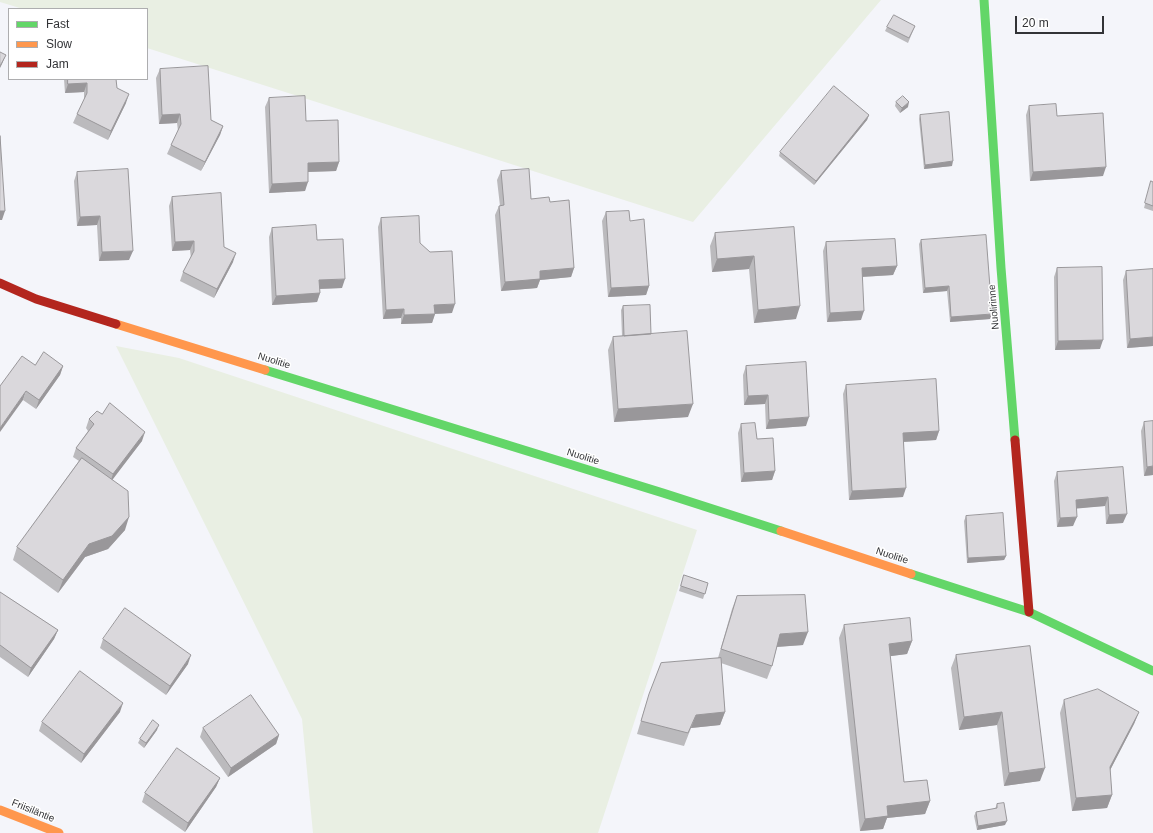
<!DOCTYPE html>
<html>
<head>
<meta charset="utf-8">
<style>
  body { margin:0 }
  #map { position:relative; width:1153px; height:833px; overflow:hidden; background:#f4f5fa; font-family:Arial,sans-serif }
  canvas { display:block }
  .legend { position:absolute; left:8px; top:8px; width:140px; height:72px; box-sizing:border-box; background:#fff; border:1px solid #adadaf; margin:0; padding:5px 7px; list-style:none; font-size:12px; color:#323336 }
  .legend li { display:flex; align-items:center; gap:8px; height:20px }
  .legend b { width:20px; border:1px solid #adadaf }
  .scale { position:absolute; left:1015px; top:16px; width:89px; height:18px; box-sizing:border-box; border:2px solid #323336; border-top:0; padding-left:5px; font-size:12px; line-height:14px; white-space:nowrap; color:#323336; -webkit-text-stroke:3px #fff; paint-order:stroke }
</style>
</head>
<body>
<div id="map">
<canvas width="1153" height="833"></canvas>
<ul class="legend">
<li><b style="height:5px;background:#63d668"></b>Fast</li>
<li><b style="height:5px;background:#ff974d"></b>Slow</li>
<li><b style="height:5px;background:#b3261e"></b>Jam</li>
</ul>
<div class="scale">20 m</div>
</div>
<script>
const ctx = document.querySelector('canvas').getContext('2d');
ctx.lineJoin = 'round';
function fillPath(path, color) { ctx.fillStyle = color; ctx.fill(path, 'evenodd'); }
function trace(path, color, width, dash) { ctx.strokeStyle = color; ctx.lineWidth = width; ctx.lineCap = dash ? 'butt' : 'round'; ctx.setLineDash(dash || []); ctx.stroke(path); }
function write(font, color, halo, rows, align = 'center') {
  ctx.font = font + ' Arial,sans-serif'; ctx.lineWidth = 3; ctx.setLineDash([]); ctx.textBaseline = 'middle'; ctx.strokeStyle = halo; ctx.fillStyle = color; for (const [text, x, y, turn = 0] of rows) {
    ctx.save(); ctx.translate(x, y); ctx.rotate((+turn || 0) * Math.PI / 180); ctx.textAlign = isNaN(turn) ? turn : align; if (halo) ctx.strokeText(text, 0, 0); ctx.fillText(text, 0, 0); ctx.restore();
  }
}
const green = new Path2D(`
  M0,0H881L693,222L147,48V9H23L0,2Z
  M116,346L179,358L697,530L598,833H313L302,719Z`);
const fast = new Path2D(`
  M984,0L1001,268L1015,440
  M265,370L663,493L781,531
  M911,574L1029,612L1153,671`);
const slow = new Path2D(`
  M116,324L265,370
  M781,531L911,574
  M0,810L59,833`);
const jam = new Path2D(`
  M0,283L36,299L116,324
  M1015,440L1029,612`);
const wall = new Path2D(`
  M915,26L908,43L885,31L887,27Z
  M160,69L211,120L223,126L220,135L201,171L167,154L171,145L178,131L177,123L159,124L156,78Z
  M64,79H116L117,88L126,103L108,140L73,123L77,114L84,100V92L65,93Z
  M269,98L306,121L339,162L336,171L308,172L305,191L269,193L265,107Z
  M896,102L908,107L900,113L895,106Z
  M1029,106L1057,116L1103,176L1030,181L1026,115Z
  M869,115L867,120L814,185L779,156L780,152Z
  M920,115L952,166L924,169L919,119Z
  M501,171L531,199L550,202L574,268L571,277L540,280L537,288L501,291L495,215L499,206H500L497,180Z
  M77,172L129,260L99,261L97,225L77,226L74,181Z
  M1151,181L1153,182V211L1144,208Z
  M172,197L224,247L233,262L214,298L180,281L183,272L191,258L190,250L172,251L169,206Z
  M606,212L630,221L649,286L646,295L608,297L602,221Z
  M381,218L452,313L435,314L432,323L401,324V318L383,319L378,227Z
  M794,227L796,319L754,323L749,269L712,272L710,246L715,233Z
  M272,228L317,240L342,288L320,289V293L317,302L272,305L269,237Z
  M921,240L990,319L950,322L947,291L923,293L919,244Z
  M826,242L897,266L893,275L862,277L861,320L827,322L823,251Z
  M1057,268L1100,349L1055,350L1054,277Z
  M1153,269V346L1127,348L1123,280L1126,271Z
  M623,306L651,334L688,417L614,422L608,350L613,337L622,336L621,310Z
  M35,365L63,366L60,375L36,409L23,400Z
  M746,366L806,426L766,429L765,404L744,405L743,375Z
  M846,385L939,431L936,440L904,442L903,497L849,500L843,394Z
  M89,419L142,441L112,479L125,530L108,549L85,557L58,593L13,560L17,547L79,461L73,457L76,448L88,431L86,428Z
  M1144,422L1153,475L1144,476L1141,431Z
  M741,424L757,439L775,471L772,480L741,482L738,433Z
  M1123,467V523L1106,524L1105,506L1076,508L1073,526L1057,527L1054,481L1057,472Z
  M966,516L1006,556L1004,560L967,563L964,521Z
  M684,575L708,583L703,599L679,591Z
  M0,592L58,630L54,639L28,677L0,657Z
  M737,596L803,645L777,647L772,666L767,679L721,663L725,712L720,725L691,728L684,746L637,734L645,707L661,663L718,658L732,609Z
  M844,625L912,641L907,654L890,656L904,782L930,801L925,814L887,818L883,829L860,831L839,638Z
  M103,639L188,664L166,695L100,648Z
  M1030,646L1040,781L1004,786L997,725L959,730L951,668L956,655Z
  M1064,700L1139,712L1134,724L1110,770L1112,795L1107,808L1072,811L1060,713Z
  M120,712L81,763L39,731L42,722Z
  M203,728L279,735L276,744L228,777L200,737Z
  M157,730L144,748L138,743L140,739Z
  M220,778L216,787L185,832L142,802L145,793Z
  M997,804L1005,825L977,830L974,816L976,812L995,809Z`);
const shadedWall = new Path2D(`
  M6,55L2,64L0,68V66Z
  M87,83L84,92L65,93L68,84Z
  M129,94L126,103L108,140L111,131Z
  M909,102L908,107L900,113L902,108Z
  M180,114L177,123L159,124L162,115Z
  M869,115L867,120L814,185L816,181Z
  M223,126L220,135L201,171L205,162Z
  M953,161L952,166L924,169L925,165Z
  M339,162L336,171L305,172L308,163Z
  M1106,167L1103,176L1030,181L1033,172Z
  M308,182L305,191L269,193L272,184Z
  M0,211H5L2,220H0Z
  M100,216L97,225L77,226L80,217Z
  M194,241L190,250L172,251L175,242Z
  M133,251L129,260L99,261L102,252Z
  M236,253L233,262L214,298L217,289Z
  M754,256L749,269L712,272L717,259Z
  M897,266L893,275L859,277L862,268Z
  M574,268L571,277L540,280L537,288L501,291L505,282L540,271Z
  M345,279L342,288L316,289L319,280Z
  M649,286L646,295L608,297L611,288Z
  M949,286L947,291L923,293L925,288Z
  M320,293L317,302L272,305L276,296Z
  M455,304L452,313L431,314L434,305Z
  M800,306L796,319L754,323L758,310Z
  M404,309L401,318L383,319L386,310Z
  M864,311L861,320L827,322L830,313Z
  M435,314L432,323L401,324L404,315Z
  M992,314L990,319L950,322L951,317Z
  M1153,337V346L1127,348L1130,339Z
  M1103,340L1100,349L1055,350L1058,341Z
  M63,366L60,375L36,409L39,400Z
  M26,391L23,400L0,432V428Z
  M768,395L765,404L744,405L748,396Z
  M693,404L688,417L614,422L618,409Z
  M809,417L806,426L766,429L769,420Z
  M939,431L936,440L900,442L903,433Z
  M145,432L142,441L110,483L113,474Z
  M1153,466V475L1144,476L1147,467Z
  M775,471L772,480L741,482L744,473Z
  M906,488L903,497L849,500L852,491Z
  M1108,497L1105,506L1072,509L1076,500Z
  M1127,514L1123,523L1106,524L1109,515Z
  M129,517L125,530L108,549L85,557L58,593L63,580L89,544Z
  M1077,517L1073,526L1057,527L1060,518Z
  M1006,556L1004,560L967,563L968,558Z
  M58,630L54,639L28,677L31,668Z
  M808,632L803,645L775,647L780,634Z
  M912,641L907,654L884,657L889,644Z
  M191,655L188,664L166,695L170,686Z
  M123,703L120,712L81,763L84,754Z
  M725,712L720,725L691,728L684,746L696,715Z
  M1002,712L997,725L959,730L964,717Z
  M1139,712L1134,724L1105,780L1110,767Z
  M159,725L157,730L144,748L146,743Z
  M279,735L276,744L228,777L231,768Z
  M1045,768L1040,781L1004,786L1009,773Z
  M220,778L216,787L185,832L188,823Z
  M1112,795L1107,808L1072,811L1076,798Z
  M930,801L925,814L887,818L883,829L860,831L865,819L887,806Z
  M1007,821L1005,825L977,830L978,826Z`);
const building = new Path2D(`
  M894,15L915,26L909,38L887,27Z
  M0,52L6,55L0,66Z
  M208,66L211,120L223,126L205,162L171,145L181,124L180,114L162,115L160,69Z
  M68,79H116L117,88L129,94L111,131L77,114L87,93V83L68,84Z
  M834,86L869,115L816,181L780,152Z
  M305,96L306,121L338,120L339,162L308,163V182L272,184L269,98Z
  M903,96L909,102L902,108L896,102Z
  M1056,104L1057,116L1103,113L1106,167L1033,172L1029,106Z
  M949,112L953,161L925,165L920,115Z
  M0,136L5,211H0Z
  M128,169L133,251L102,252L100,216L80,217L77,172Z
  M529,169L531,199L549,197L550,202L569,200L574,268L540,271V279L505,282L499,206L504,205L501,171Z
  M1151,181L1153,182V206L1145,203Z
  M221,193L224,247L236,253L217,289L183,272L194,251V241L175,242L172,197Z
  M629,211L630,221L644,219L649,286L611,288L606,212Z
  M419,216L420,243L430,252L452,251L455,304L434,305L435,314L404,315V309L386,310L381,218Z
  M316,225L317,240L343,239L345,279L319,280L320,293L276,296L272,228Z
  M794,227L800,306L758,310L754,256L717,259L715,233Z
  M986,235L992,314L951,317L949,286L925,288L921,240Z
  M895,239L897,266L862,268L864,311L830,313L826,242Z
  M1102,267L1103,340L1058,341L1057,268Z
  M1153,269V337L1130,339L1126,271Z
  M650,305L651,334L624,336L623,306Z
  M687,331L693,404L618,409L613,337Z
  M44,352L63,366L39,400L26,391L0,428V386L22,356L35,365Z
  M806,362L809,417L769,420L768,395L748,396L746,366Z
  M936,379L939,431L903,433L906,488L852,491L846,385Z
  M110,403L145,432L113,474L76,448L94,424L89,419L97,411L102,414Z
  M1153,421V466L1147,467L1144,422Z
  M755,423L757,439L773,438L775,471L744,473L741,424Z
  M82,458L128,491L129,517L112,536L89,544L63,580L17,547Z
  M1123,467L1127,514L1109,515L1108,497L1076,500L1077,517L1060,518L1057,472Z
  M1003,513L1006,556L968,558L966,516Z
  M684,575L708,583L705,594L681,586Z
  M0,592L58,630L31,668L0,645Z
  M805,595L808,632L780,634L772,666L721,649L737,596Z
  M125,608L191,655L170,686L103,639Z
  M910,618L912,641L889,644L904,782L927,780L930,801L887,806L888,816L865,819L844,625Z
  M1030,646L1045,768L1009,773L1002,712L964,717L956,655Z
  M721,658L725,712L696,715L688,733L641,721L649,694L661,663Z
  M80,671L123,703L84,754L42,722Z
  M1098,689L1139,712L1110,767L1112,795L1076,798L1064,700Z
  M251,695L279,735L231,768L203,728Z
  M153,720L159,725L146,743L140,739Z
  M177,748L220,778L188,823L145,793Z
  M1004,803L1007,821L978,826L976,812L997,808V804Z`);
const streetNames = [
  ["Nuolirinne",994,307,-95],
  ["Nuolitie",274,361,17],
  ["Nuolitie",583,457,17],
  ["Nuolitie",892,556,18],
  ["Friisiläntie",33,811,22]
];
fillPath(green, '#e9efe3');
trace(fast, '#63d668', 9);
trace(slow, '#ff974d', 9);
trace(jam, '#b3261e', 9);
fillPath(wall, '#bbbabd');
fillPath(shadedWall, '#99979a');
fillPath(building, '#dad8dc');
trace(building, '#99979a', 1);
write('10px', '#323336', '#fff', streetNames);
</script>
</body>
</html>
